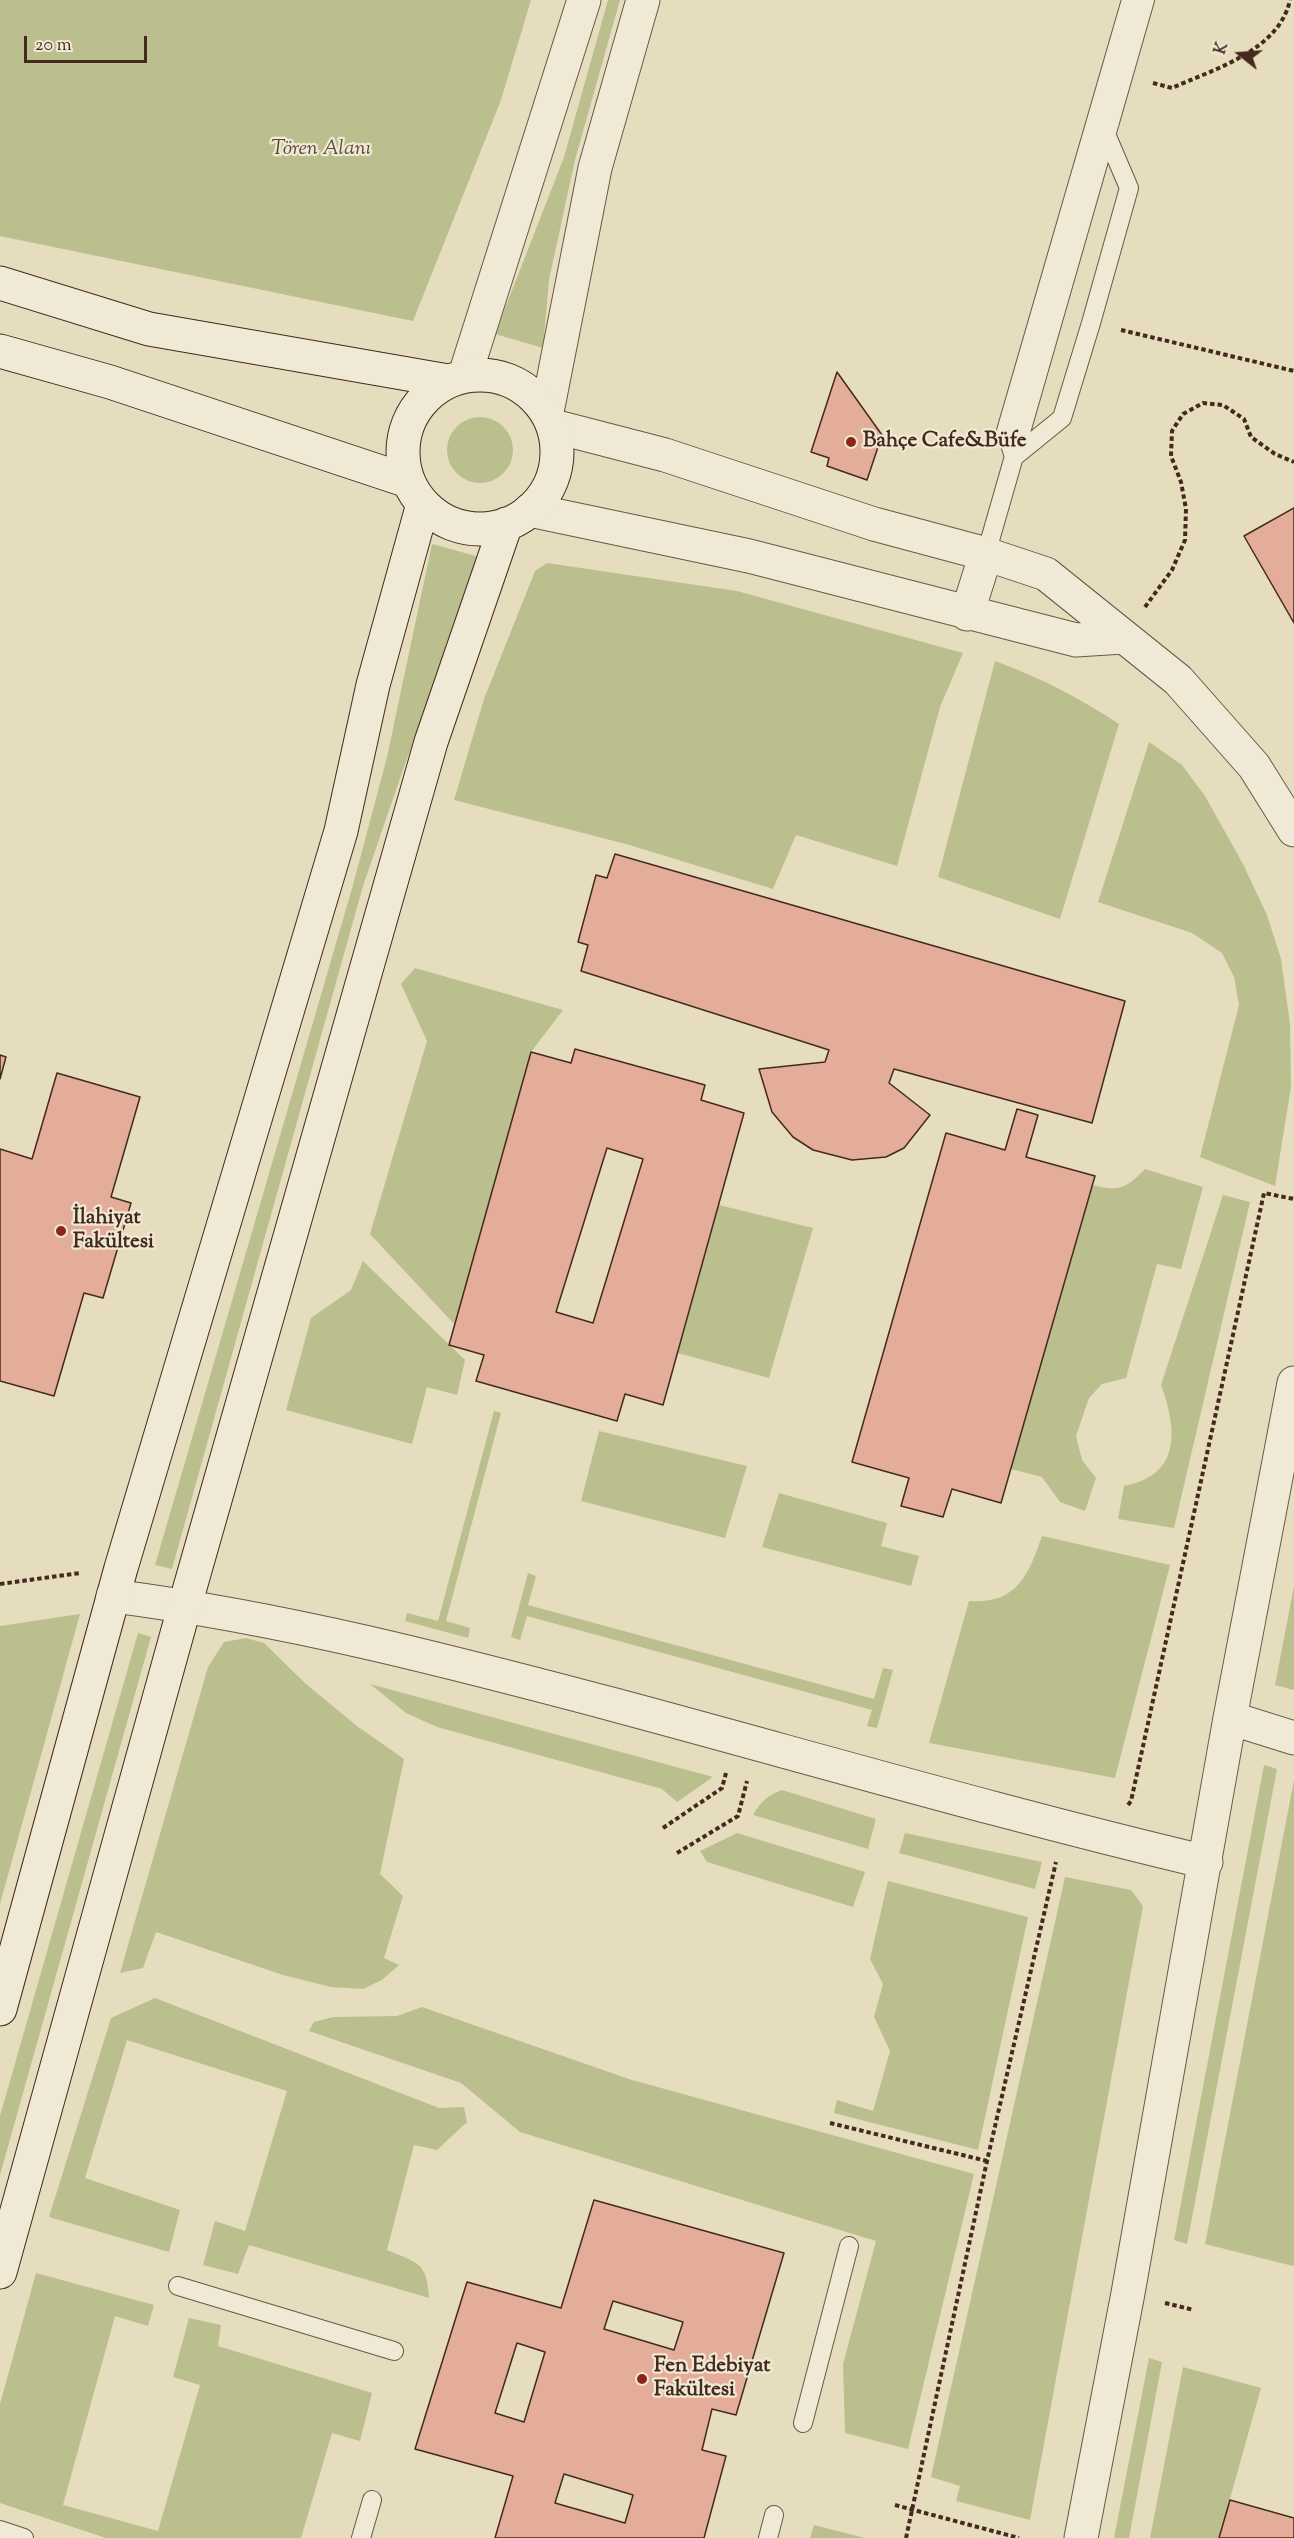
<!DOCTYPE html>
<html>
<head>
<meta charset="utf-8">
<style>
  body { margin:0 }
  #map { position:relative; width:1294px; height:2538px; overflow:hidden; background:#e6ddbe; font-family:"Sorts Mill Goudy",serif }
  canvas { display:block }
  .north { position:absolute; left:1210px; top:24px; width:60px; height:60px; -webkit-text-stroke:4px #efe9d5; paint-order:stroke; rotate:287deg; font-size:16px; font-weight:700; line-height:24px; text-align:center; color:#442a1e }
  .north::after { content:''; display:block; margin:auto; width:21px; height:27px; background:#442a1e; clip-path:polygon(50% 0,100% 100%,50% 72%,0 100%) }
  .scale { position:absolute; left:24px; top:36px; width:123px; height:27px; box-sizing:border-box; border:3px solid #442a1e; border-top:0; padding-left:8px; font-size:18px; line-height:21px; white-space:nowrap; color:#442a1e; -webkit-text-stroke:4px #efe9d5; paint-order:stroke }
</style>
</head>
<body>
<div id="map">
<canvas width="1294" height="2538"></canvas>
<div class="north">K</div>
<div class="scale">20 m</div>
</div>
<script>
const ctx = document.querySelector('canvas').getContext('2d');
ctx.lineJoin = 'round';
function fillPath(path, color) { ctx.fillStyle = color; ctx.fill(path, 'evenodd'); }
function trace(path, color, width, dash) { ctx.strokeStyle = color; ctx.lineWidth = width; ctx.lineCap = dash ? 'butt' : 'round'; ctx.setLineDash(dash || []); ctx.stroke(path); }
function write(font, color, halo, rows, align = 'center') {
  ctx.font = font + ' "Sorts Mill Goudy",serif'; ctx.lineWidth = 4.5; ctx.setLineDash([]); ctx.textBaseline = 'middle'; ctx.strokeStyle = halo; ctx.fillStyle = color; for (const [text, x, y, turn = 0] of rows) {
    ctx.save(); ctx.translate(x, y); ctx.rotate((+turn || 0) * Math.PI / 180); ctx.textAlign = isNaN(turn) ? turn : align; if (halo) ctx.strokeText(text, 0, 0); ctx.fillText(text, 0, 0); ctx.restore();
  }
}
const green = new Path2D(`
  M0,0H531L501,100L413,321L0,236Z
  M608,0H620L575,160L549,280L543,348L495,334L564,157Z
  M447 450a33 33 0 1 1 66 0a33 33 0 1 1-66 0Z
  M432,544L483,558L405,764L363,886L172,1569L155,1565L353,885L387,757Z
  M547,563L737,591L963,653L940,707L897,866L796,835L773,889L626,844L454,800L484,699L535,571Z
  M995,661C1041,678 1078,697 1119,724L1060,919L938,877Z
  M1149,742L1182,765L1205,796L1243,864L1267,915L1281,959L1290,1024L1291,1087L1275,1186L1200,1157L1239,1005L1234,977L1222,953L1192,933L1098,902Z
  M415,968L563,1010L531,1052L455,1325L370,1234L427,1041L401,984Z
  M1145,1169L1203,1187L1181,1269L1157,1264L1126,1378L1102,1384L1089,1398L1076,1436L1082,1460L1096,1478L1085,1511L1060,1502L1042,1477L1011,1469L1093,1185C1119,1192 1127,1188 1145,1169Z
  M1223,1195L1250,1202L1174,1528L1118,1519L1124,1486C1182,1475 1177,1429 1161,1385Z
  M719,1205L813,1228L769,1378L678,1353Z
  M363,1261L465,1360L457,1395L427,1387L412,1444L286,1410L311,1318L351,1290Z
  M494,1411L501,1413L446,1621L470,1628L468,1638L405,1621L407,1613L438,1621Z
  M599,1431L747,1466L725,1538L581,1501Z
  M779,1493L887,1523L881,1546L919,1556L911,1586L762,1547Z
  M1042,1536L1170,1565L1115,1778L929,1743L969,1601C1017,1604 1028,1576 1042,1536Z
  M528,1573L536,1576L528,1605L874,1699L883,1668L893,1670L877,1728L867,1726L872,1710L527,1616L520,1640L511,1637Z
  M1294,1586V1690L1275,1685Z
  M80,1614L0,1904V1626Z
  M138,1633L151,1637L0,2175V2116Z
  M246,1638L264,1643L306,1684L357,1726L404,1759L380,1874L403,1896L384,1958L399,1965L382,1980L363,1989L331,1987L283,1975L156,1932L143,1968L120,1973L208,1667L224,1642Z
  M370,1684L713,1777L677,1802L662,1789L437,1727L406,1713Z
  M1264,1765L1277,1769L1187,2244L1174,2240Z
  M1294,1780V2264L1293,2266L1205,2244Z
  M782,1790L876,1819L868,1849L753,1815C761,1801 768,1795 782,1790Z
  M737,1833L865,1872L853,1907L707,1862L700,1851Z
  M905,1833L1042,1862L1035,1889L899,1853Z
  M1065,1877L1131,1890L1143,1906L1030,2520L956,2501L960,2486L931,2477Z
  M888,1881L1028,1917L978,2150L834,2113L837,2100L873,2111L890,2051L874,2017L883,1984L870,1959Z
  M155,1998L439,2108L464,2107L467,2122L437,2150L414,2145L387,2250C417,2263 427,2261 429,2298L249,2245L238,2274L203,2265L215,2221L245,2231L287,2091L127,2040L85,2178L180,2210L169,2252L49,2217L111,2018Z
  M422,2007L632,2080L974,2174L908,2449L845,2433L843,2364L876,2241L520,2132L461,2083L309,2031L314,2022L333,2017L397,2016Z
  M36,2273L154,2305L148,2326L115,2316L63,2505L158,2531L200,2385L173,2377L189,2318L221,2325L218,2346L372,2393L360,2441L332,2433L301,2538H106L0,2503V2404Z
  M1149,2358L1162,2362L1129,2538H1114Z
  M1183,2367L1261,2388L1219,2538H1150Z
  M814,2525L865,2538H810Z`);
const building = new Path2D(`
  M837,372L882,435L867,480L827,466L829,458L811,452Z
  M1294,508V623L1244,536Z
  M615,854L1125,1001L1092,1123L894,1069L889,1083L930,1115L904,1148L886,1157L852,1160L813,1150L793,1137L772,1112L759,1069L825,1062L829,1050L581,971L588,945L578,942L596,875L607,878Z
  M575,1049L705,1085L701,1100L744,1113L663,1405L625,1394L617,1421L476,1381L484,1355L449,1345L531,1052L571,1063ZM607,1148L643,1159L593,1323L556,1312Z
  M0,1055L6,1057L0,1079Z
  M57,1073L140,1097L111,1197L131,1203L103,1298L84,1293L54,1396L0,1381V1149L32,1159Z
  M1017,1109L1038,1115L1026,1157L1095,1176L1001,1503L952,1489L943,1517L901,1506L909,1478L852,1462L946,1133L1005,1150Z
  M594,2200L784,2253L736,2415L712,2409L702,2450L726,2456L704,2538H495L513,2476L415,2449L467,2282L561,2308ZM613,2301L683,2322L674,2350L604,2329ZM517,2343L545,2352L524,2422L495,2413ZM564,2474L633,2495L625,2523L555,2503Z
  M1230,2500L1294,2518V2538H1219Z`);
const path = new Path2D(`
  M1153,83L1172,88C1214,69 1279,51 1290,0
  M1121,330L1294,371
  M1145,607L1172,570L1185,540L1186,509L1181,482L1171,456L1172,431L1183,414L1203,403L1223,405L1244,419L1251,437L1275,454L1294,462
  M0,1584L80,1573
  M1128,1805L1131,1801L1264,1193L1294,1199
  M663,1828L722,1788L726,1773
  M677,1853L738,1816L747,1781
  M830,2123L987,2161
  M1165,2303L1194,2310
  M895,2505L1019,2538
  M906,2538L987,2161L1056,1862`);
const lane = new Path2D(`
  M1106,134L1129,188L1091,323L1062,418L1014,457L1006,431L1131,0
  M986,554L1145,0
  M178,2286L394,2351
  M803,2423L849,2246
  M0,2530L24,2538
  M361,2538L372,2500
  M768,2538L774,2515`);
const street = new Path2D(`
  M465,375L584,0
  M547,412L595,168L643,0
  M553,426L665,455L874,524L986,554L1046,574L1178,680L1254,766L1294,830
  M530,510L749,556L1076,640L1123,637
  M967,614L986,554
  M113,1596C284,1618 449,1661 615,1705C812,1758 1008,1815 1206,1862
  M1230,1718L1294,1738
  M1081,2538L1128,2293L1230,1718L1294,1383`);
const secondary = new Path2D(`
  M0,283L149,329L448,381
  M0,351L110,382L408,481
  M403 452a77 77 0 1 1 154 0a77 77 0 1 1-154 0Z
  M0,2009L121,1568L341,831L373,685L423,504
  M0,2272L185,1605L431,742L506,524`);
const markers = [
  [851,442,6,"#8f2418"],
  [61,1231,6,"#8f2418"],
  [642,2379,6,"#8f2418"]
];
const parkNames = [
  ["Tören Alanı",321,150]
];
const poiNames = [
  ["Bahçe Cafe&Büfe",863,442],
  ["İlahiyat",73,1219],
  ["Fakültesi",73,1243],
  ["Fen Edebiyat",654,2367],
  ["Fakültesi",654,2391]
];
fillPath(green, '#bbbf8e');
fillPath(building, '#e3ad99');
trace(building, '#442a1e', 1.5);
trace(lane, '#6c5746', 20);
trace(street, '#6c5746', 35);
trace(secondary, '#442a1e', 35);
trace(path, '#442a1e', 4, [4.5, 3]);
trace(lane, '#efe9d5', 18);
trace(street, '#efe9d5', 33);
trace(secondary, '#efe9d5', 33);
for (const [x, y, r, color] of markers) { const dot = new Path2D(); dot.arc(x, y, r, 0, 2 * Math.PI); ctx.fillStyle = color; ctx.fill(dot); trace(dot, '#efe9d5', 2); }
write('italic 21px', '#5c4834', '#efe9d5', parkNames);
write('bold 21px', '#442a1e', '#efe9d5', poiNames, 'left');
</script>
</body>
</html>
